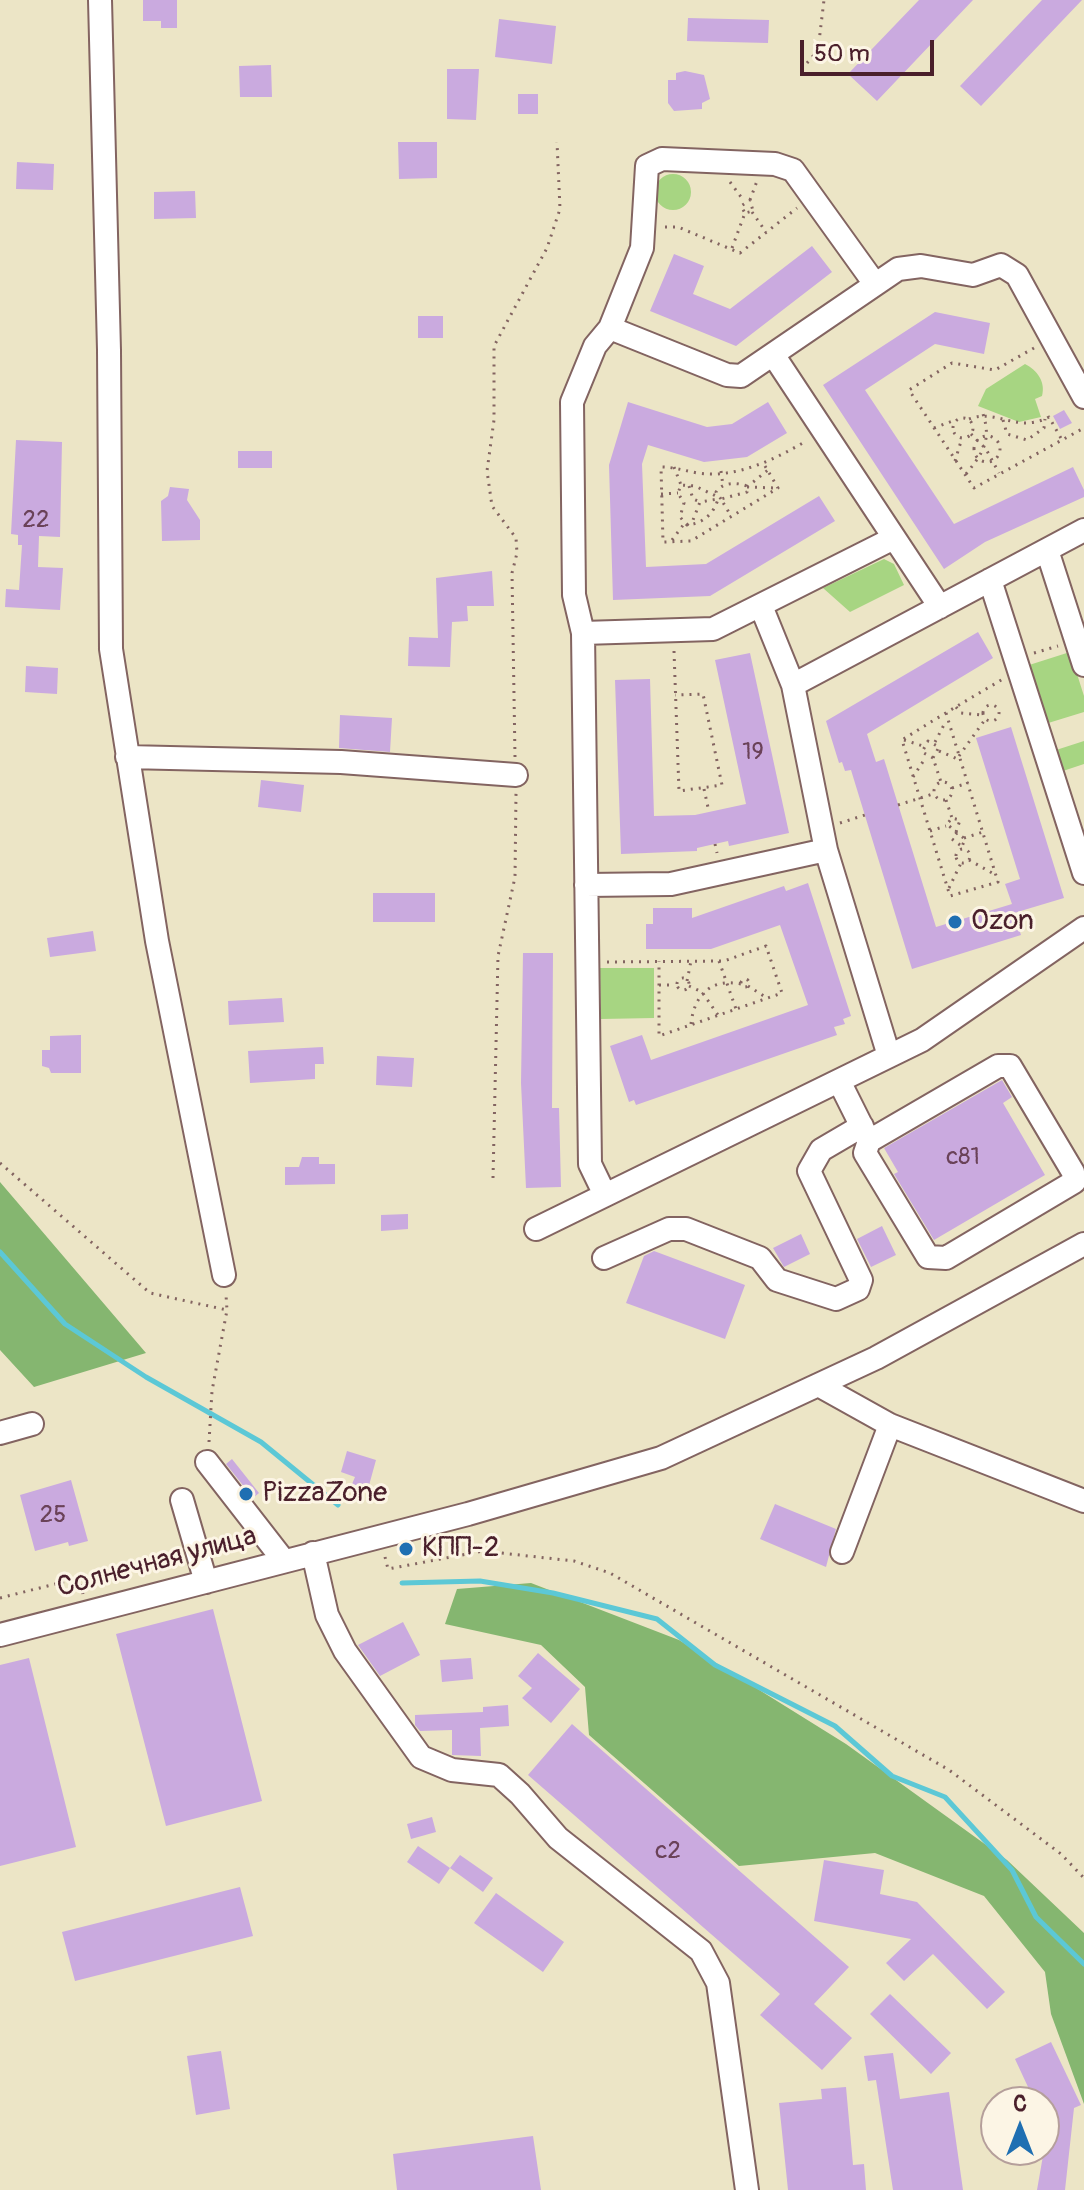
<!DOCTYPE html>
<html>
<head>
<meta charset="utf-8">
<style>
  body { margin:0 }
  #map { position:relative; width:1084px; height:2190px; overflow:hidden; background:#ece5c6; font-family:Pangolin,sans-serif }
  canvas { display:block }
  .north { position:absolute; left:980px; top:2086px; width:80px; height:80px; box-sizing:border-box; background:#fcf5e5; border:2px solid #b59f9b; border-radius:50%; rotate:0deg; font-size:22px; font-weight:700; line-height:32px; text-align:center; color:#4a1f2b }
  .north::after { content:''; display:block; margin:auto; width:28px; height:36px; background:#1f6fb2; clip-path:polygon(50% 0,100% 100%,50% 72%,0 100%) }
  .scale { position:absolute; left:800px; top:40px; width:134px; height:36px; box-sizing:border-box; border:4px solid #4a1f2b; border-top:0; padding-left:10px; font-size:24px; line-height:28px; white-space:nowrap; color:#4a1f2b; -webkit-text-stroke:6px #fcf5e5; paint-order:stroke }
</style>
</head>
<body>
<div id="map">
<canvas width="1084" height="2190"></canvas>
<div class="north">С</div>
<div class="scale">50 m</div>
</div>
<script>
const ctx = document.querySelector('canvas').getContext('2d');
ctx.lineJoin = 'round';
function fillPath(path, color) { ctx.fillStyle = color; ctx.fill(path, 'evenodd'); }
function trace(path, color, width, dash) { ctx.strokeStyle = color; ctx.lineWidth = width; ctx.lineCap = dash ? 'butt' : 'round'; ctx.setLineDash(dash || []); ctx.stroke(path); }
function write(font, color, halo, rows, align = 'center') {
  ctx.font = font + ' Pangolin,sans-serif'; ctx.lineWidth = 6; ctx.setLineDash([]); ctx.textBaseline = 'middle'; ctx.strokeStyle = halo; ctx.fillStyle = color; for (const [text, x, y, turn = 0] of rows) {
    ctx.save(); ctx.translate(x, y); ctx.rotate((+turn || 0) * Math.PI / 180); ctx.textAlign = isNaN(turn) ? turn : align; if (halo) ctx.strokeText(text, 0, 0); ctx.fillText(text, 0, 0); ctx.restore();
  }
}
const green = new Path2D(`
  M655 192a18 18 0 1 1 36 0a18 18 0 1 1-36 0Z
  M1025,364C1037,370 1046,382 1042,396L1035,399L1041,417L1019,422L978,406L986,389Z
  M884,559L894,564L904,585L850,612L823,588Z
  M1070,652L1084,696V712L1045,724L1026,666Z
  M1084,741V764L1060,772L1053,751Z
  M600,968H654V1018L601,1019Z`);
const forest = new Path2D(`
  M0,1182L146,1353L34,1387L0,1350Z
  M531,1583L679,1640L846,1744L1007,1860L1084,1933V2104L1051,2014L1045,1972L984,1896L875,1853L739,1866L589,1735L585,1687L541,1645L445,1624L457,1589Z`);
const stream = new Path2D(`
  M0,1252L65,1324L146,1377L261,1442L338,1505
  M402,1583L480,1581L553,1593L657,1619L715,1665L835,1726L892,1776L945,1797L1012,1870L1036,1917L1084,1964`);
const building = new Path2D(`
  M143,0H177V28H161V21H143Z
  M919,0H973L877,101L848,74Z
  M1042,0H1082L981,106L960,86Z
  M688,18L769,20L768,43L687,41Z
  M499,19L556,26L552,64L495,57Z
  M271,65L272,97H240L239,66Z
  M447,69H479L476,120L447,119Z
  M685,71L704,75L710,99L702,103V109L674,111L668,103V80H676V73Z
  M518,94H538V114H518Z
  M398,142H437V178L399,179Z
  M17,162L54,164L53,190L16,189Z
  M195,191L196,218L154,219V192Z
  M812,246L832,272L736,346L650,311L674,254L704,266L693,294L730,309Z
  M935,312L990,323L984,354L935,344L865,390L954,524L1073,467L1084,490V497L985,542L944,569L823,385Z
  M418,316H443V338H418Z
  M628,402L707,427L732,424L768,402L787,433L747,457L704,462L648,445L642,464L646,567L706,564L819,496L835,521L710,596L613,600L609,465Z
  M1064,410L1072,423L1060,429L1053,416Z
  M16,440L62,442L60,537L39,536L38,567L63,568L60,610L5,607L6,589L19,590L22,545H18V535L11,534Z
  M238,451H272V468H238Z
  M170,487L189,489L187,500L200,520V540L162,541L161,501L168,496Z
  M492,571L494,606H467L468,621L452,622L450,667L408,666L409,637L438,638L436,578Z
  M978,632L993,658L867,734L876,762L884,759L936,927L1012,904L1005,884L1020,879L976,738L1011,727L1064,898L1014,913L1021,935L912,969L851,770L845,771L842,762L839,763L826,721Z
  M750,653L789,833L729,846L728,841L697,848V851L621,854L615,680L650,679L654,816L695,815L746,804L715,660Z
  M26,666L58,668L57,694L25,692Z
  M340,715L392,718L390,752L339,748Z
  M261,780L304,785L301,812L258,807Z
  M808,883L851,1016L843,1019L845,1024L834,1027L837,1035L636,1105L634,1100L629,1102L610,1046L642,1035L651,1060L808,1005L780,925L711,949H646V924H653V908H692V918L784,886L786,891Z
  M373,893H435V922H373Z
  M93,931L96,951L50,957L47,938Z
  M523,953H553L552,1108H559L561,1187L526,1188L521,1083Z
  M282,998L284,1022L229,1025L228,1001Z
  M81,1035V1073H51L49,1068L42,1066V1050H50V1036Z
  M323,1047L324,1064H315V1079L250,1083L248,1051Z
  M377,1056L414,1058L412,1087L376,1085Z
  M1002,1080L1012,1097L1003,1103L1045,1175L934,1240L894,1174L898,1172L884,1148Z
  M302,1157H319V1164H335V1184L285,1185V1167H299Z
  M408,1214V1229L381,1231V1215Z
  M882,1226L896,1255L871,1267L857,1239Z
  M801,1234L810,1254L784,1267L773,1248Z
  M654,1251L745,1285L725,1339L626,1303L644,1256Z
  M347,1451L376,1460L368,1489L352,1484L355,1477L341,1472Z
  M232,1459L259,1493L253,1498L226,1464Z
  M71,1480L88,1541L69,1546L68,1542L35,1551L20,1495Z
  M775,1504L836,1529L826,1567L760,1539Z
  M213,1609L262,1801L166,1826L116,1634Z
  M403,1622L420,1655L380,1676L358,1645Z
  M538,1653L580,1689L551,1723L522,1698L532,1688L518,1676Z
  M29,1658L76,1847L0,1866V1665Z
  M471,1658L473,1679L442,1682L440,1660Z
  M508,1705L509,1726L480,1728L481,1756L452,1755V1730L420,1731L415,1725V1715L483,1712V1707Z
  M572,1724L849,1967L814,2004L852,2038L822,2070L760,2015L780,1994L528,1775Z
  M432,1817L436,1832L411,1839L407,1824Z
  M418,1846L450,1868L439,1884L407,1862Z
  M460,1855L493,1878L483,1892L450,1868Z
  M824,1860L884,1870L880,1894L917,1902L1005,1992L987,2009L933,1954L904,1981L886,1963L911,1939L814,1921Z
  M240,1887L253,1936L75,1981L62,1932Z
  M496,1893L564,1942L543,1972L474,1923Z
  M890,1994L951,2053L931,2074L870,2014Z
  M1051,2042L1081,2105L1074,2108L1065,2190H1037L1044,2150V2102H1035L1015,2059Z
  M221,2051L230,2109L196,2115L187,2056Z
  M893,2053L900,2099L949,2092L963,2190H893L876,2080L868,2081L864,2056Z
  M846,2087L853,2165L864,2164L866,2190H788L779,2103L822,2099L821,2089Z
  M533,2136L541,2190H397L393,2154Z`);
const path = new Path2D(`
  M807,63L818,50L824,0
  M730,182L744,201
  M750,200L757,181
  M752,212L766,232
  M665,227H678L740,253L797,208
  M732,248L745,213L753,211L750,200L741,206L745,213
  M1034,348L995,370L952,363L909,390L974,488L1084,428
  M953 428a10 10 0 1 1 20 0a10 10 0 1 1-20 0Z
  M969,419C997,408 1017,434 1049,417L1062,440
  M1003,420L1007,434L1027,440L1044,428L1045,419
  M934,428L955,420
  M971,434L986,449L999,473
  M974 449a13 13 0 1 1 26 0a13 13 0 1 1-26 0Z
  M955,461L962,438
  M765,466L778,488L691,541L663,542L661,467C675,467 685,471 698,473C735,479 776,459 806,441
  M674,467L681,485
  M721,471L723,486
  M966,474C982,454 992,441 983,414
  M689,486L693,499L700,502
  M747,487L775,488
  M747,487L768,470
  M661,494L678,493
  M721,499L716,492C723,482 736,482 747,486V492L721,499L731,516
  M687,525L693,520L700,502L718,499C714,514 702,524 687,525L680,517L684,503L678,493L681,485L695,486L716,496
  M672,540L684,524
  M674,651L679,791L722,785L703,694L675,695
  M1034,653L1058,646
  M983 713a8 8 0 1 1 16 0a8 8 0 1 1-16 0Z
  M956,707L961,713L981,715
  M946,713L998,882L950,896L902,740C935,719 969,699 1003,679
  M904,740L923,746
  M935,742L946,721
  M939,751L960,760
  M959,756L984,721
  M515,757L512,573L517,553L516,538L492,506L487,471L494,420V346L547,248L560,209L557,142
  M933,758L922,752L928,741L939,747L933,758L941,782
  M913,777L926,757
  M934 791a9 9 0 1 1 18 0a9 9 0 1 1-18 0Z
  M952,788L968,783
  M704,789L709,812
  M946,800L952,818
  M898,805L933,794
  M840,823L865,815
  M930,831L946,826
  M956,832L960,820L952,818L947,824L957,833
  M964,838L983,832
  M715,844L717,853
  M960,845L952,839L957,833L965,839L961,849
  M956 856a7 7 0 1 1 14 0a7 7 0 1 1-14 0Z
  M969,860L994,874
  M949,888L961,863
  M719,961L736,1009
  M607,962L724,961L766,946L782,993L659,1036V961
  M677 984a6 6 0 1 1 12 0a6 6 0 1 1-12 0Z
  M741 983a4 4 0 1 1 8 0a4 4 0 1 1-8 0Z
  M687,981L691,961
  M659,985H675
  M689,986L702,992L718,1015
  M748,986L767,998
  M691,1024C694,995 711,978 741,984
  M0,1163L150,1293L227,1310
  M493,1178L498,956L515,877L516,793
  M209,1442L212,1391L227,1310L226,1295
  M385,1557L388,1569L483,1551L574,1561L610,1573L949,1770L1061,1854L1084,1878
  M0,1598L79,1578L83,1594`);
const minor = new Path2D(`
  M100,0L109,350L111,649L157,941L224,1275
  M610,328L727,375L741,376L898,269L921,266L973,275L1001,265L1017,275L1084,397
  M774,356L940,607
  M1047,550L1084,665
  M990,580L1084,873
  M761,606L793,685L826,850L889,1056
  M583,633L713,629L894,538
  M793,685L1084,530
  M127,757L341,762L516,775
  M586,885L671,884L826,850
  M839,1081L869,1141L998,1066H1010L1073,1172L1074,1182L946,1258L928,1257L865,1153L869,1141
  M605,1195L590,1164L583,633L574,595L572,402L595,346L610,328L642,248L647,166L662,159L775,164L793,170L875,284
  M536,1229L922,1040L1084,928
  M604,1258L669,1229H686L760,1258L777,1280L836,1299L858,1289L861,1280L809,1171L821,1150L862,1126
  M820,1386L890,1425L1084,1501
  M0,1433L32,1424
  M207,1462L284,1561
  M182,1500L206,1582
  M842,1552L890,1425
  M313,1553L327,1615L345,1651L421,1757L452,1770L499,1775L520,1794L558,1838L701,1951L718,1983L747,2190
  M0,1635L468,1514L661,1458L876,1358L1084,1244`);
const markers = [
  [955,922,8,"#1f6fb2"],
  [246,1494,8,"#1f6fb2"],
  [406,1549,8,"#1f6fb2"]
];
const numberNames = [
  ["22",36,521],
  ["19",753,753],
  ["с81",963,1158],
  ["25",53,1516],
  ["с2",668,1852]
];
const poiNames = [
  ["Ozon",971,922],
  ["PizzaZone",262,1494],
  ["КПП-2",422,1549]
];
const streetNames = [
  ["Солнечная улица",157,1563,-15]
];
fillPath(green, '#a7d582');
fillPath(forest, '#85b670');
trace(stream, '#5cc8d6', 5);
fillPath(building, '#caaadf');
trace(minor, '#836461', 26);
trace(path, '#836461', 3, [2, 6]);
trace(minor, '#fff', 22);
for (const [x, y, r, color] of markers) { const dot = new Path2D(); dot.arc(x, y, r, 0, 2 * Math.PI); ctx.fillStyle = color; ctx.fill(dot); trace(dot, '#fcf5e5', 3); }
write('24px', '#6a4258', null, numberNames);
write('28px', '#4a1f2b', '#fcf5e5', poiNames, 'left');
write('28px', '#4a1f2b', '#fcf5e5', streetNames);
</script>
</body>
</html>
